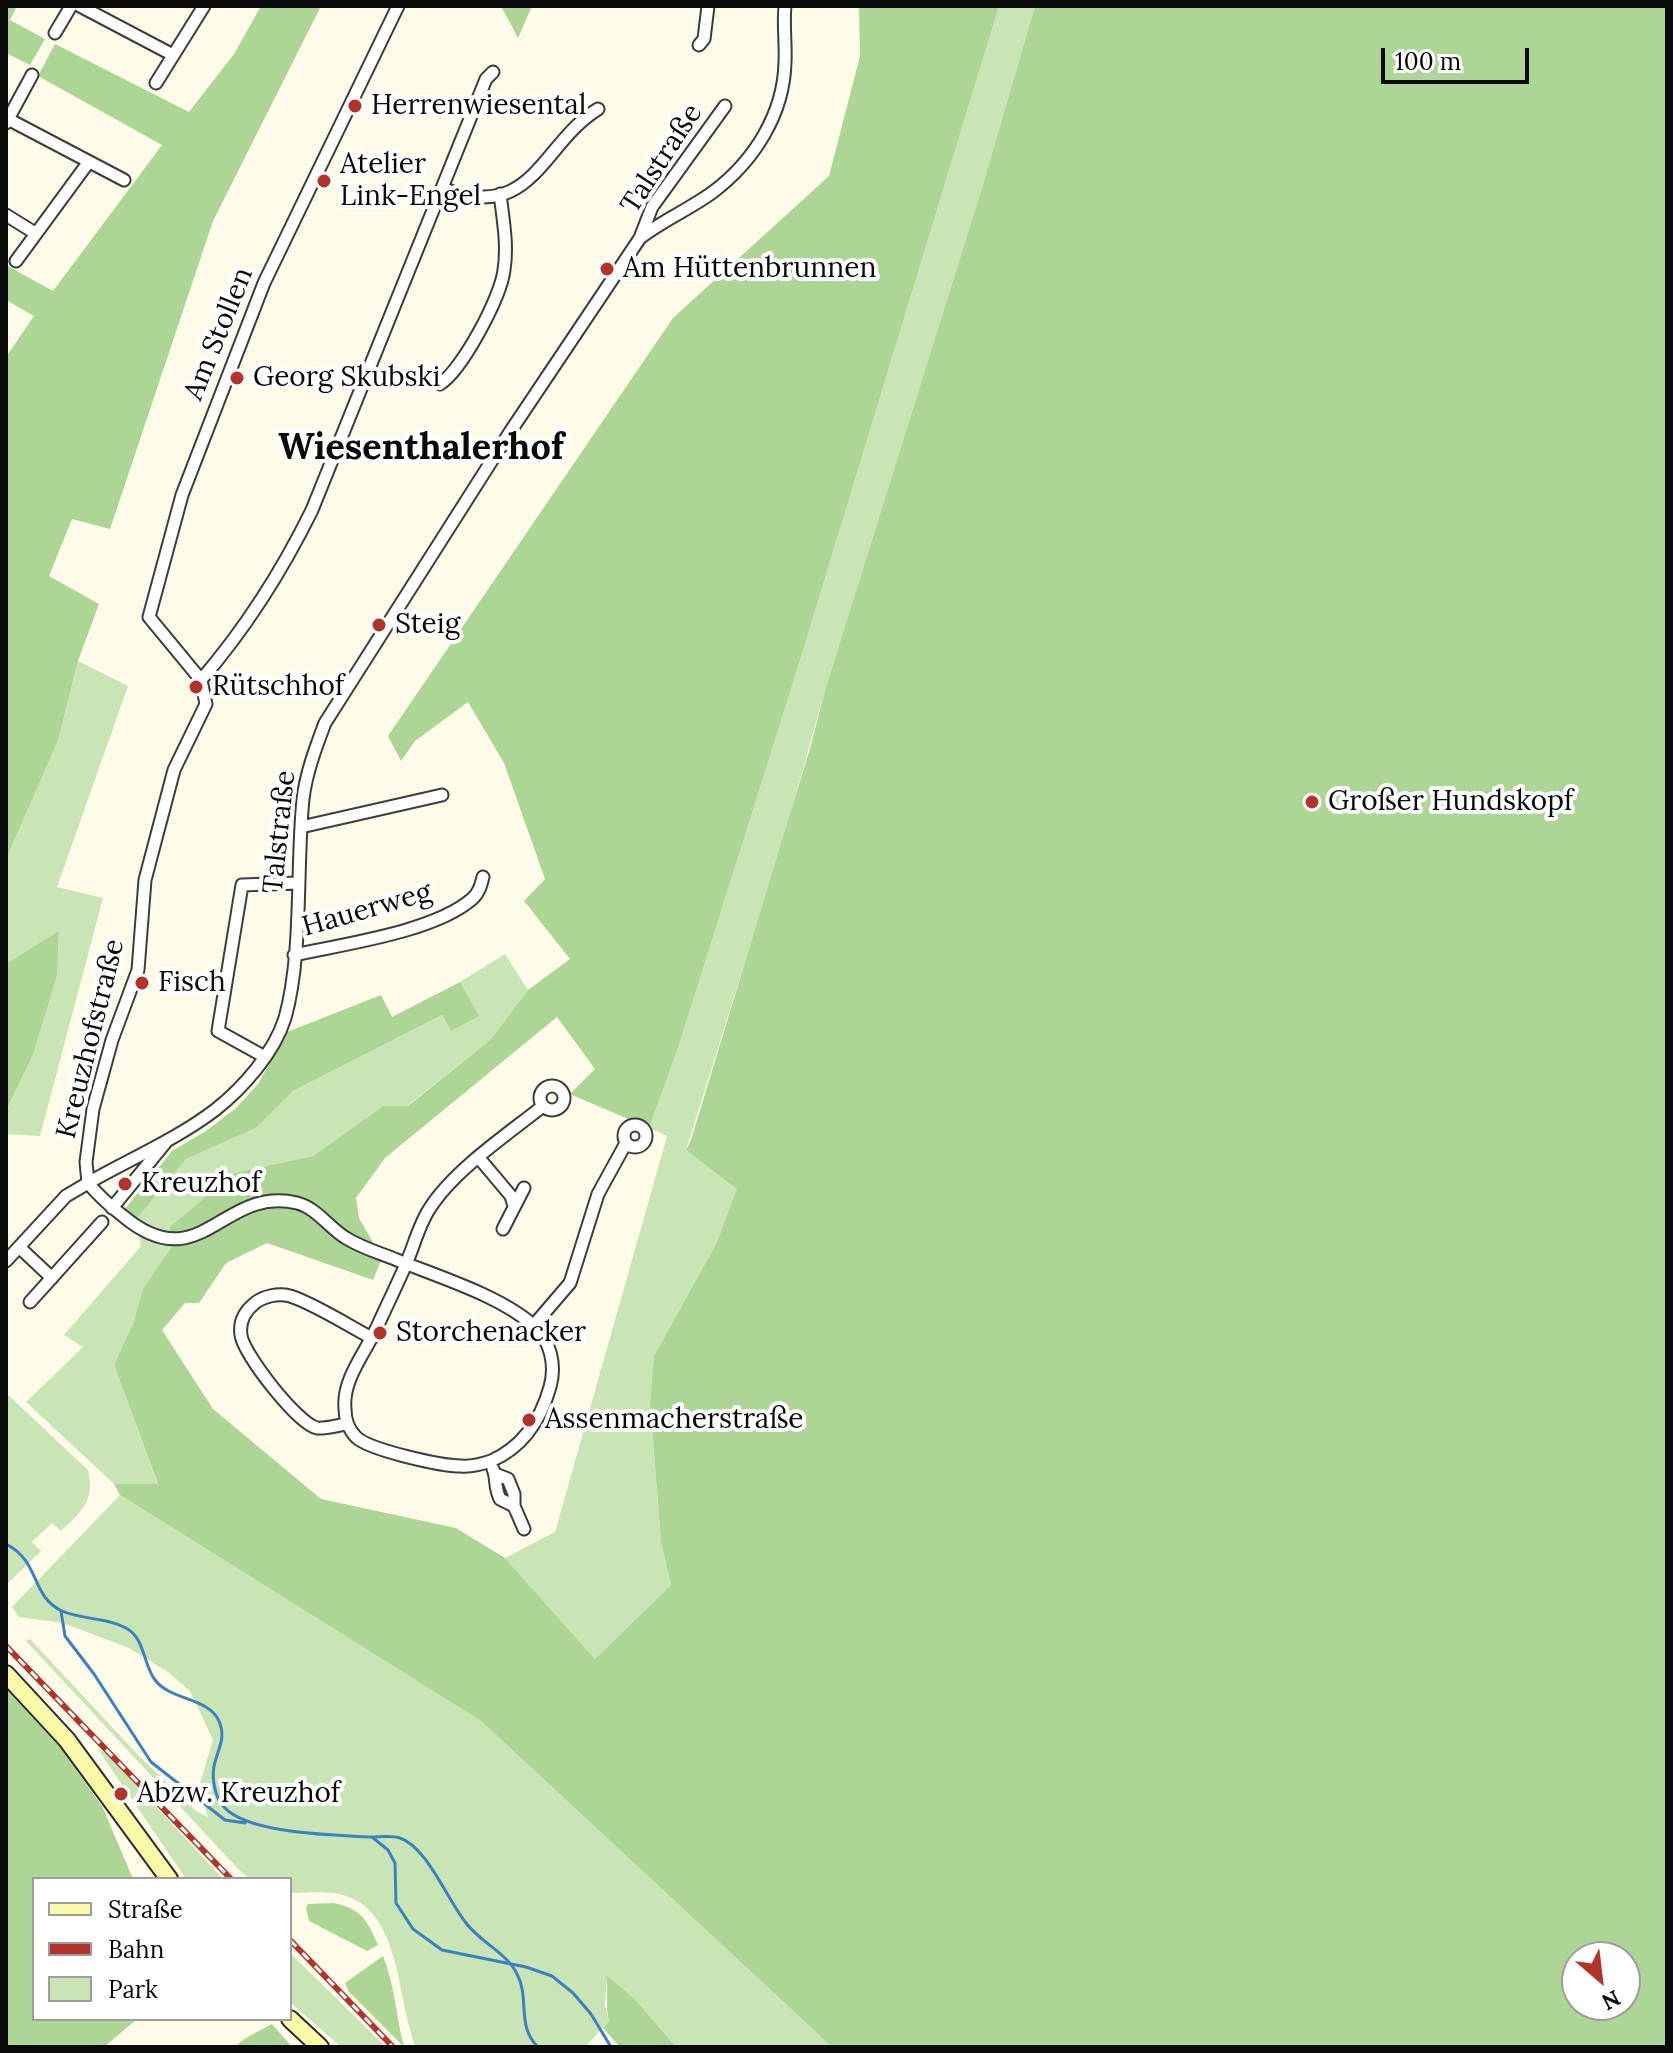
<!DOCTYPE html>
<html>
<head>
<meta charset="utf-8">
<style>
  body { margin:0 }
  #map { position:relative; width:1673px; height:2053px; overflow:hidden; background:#fefce9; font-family:Lora,serif }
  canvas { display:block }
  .frame { position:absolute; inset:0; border:8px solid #0a0a0a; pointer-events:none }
  .legend { position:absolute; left:32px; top:1877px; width:260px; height:144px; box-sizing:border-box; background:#fff; border:2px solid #9d9d9d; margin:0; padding:10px 14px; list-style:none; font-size:24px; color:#0a0a0a }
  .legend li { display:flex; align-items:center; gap:16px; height:40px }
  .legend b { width:40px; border:2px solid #9d9d9d }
  .north { position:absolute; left:1561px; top:1941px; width:80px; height:80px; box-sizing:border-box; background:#fff; border:2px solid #9d9d9d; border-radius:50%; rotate:152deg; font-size:22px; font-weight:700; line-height:32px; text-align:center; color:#0a0a0a }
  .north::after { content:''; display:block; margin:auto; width:28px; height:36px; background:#b1332c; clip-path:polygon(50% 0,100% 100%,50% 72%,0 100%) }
  .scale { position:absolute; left:1381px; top:48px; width:148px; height:36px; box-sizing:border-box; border:4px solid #0a0a0a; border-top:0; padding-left:10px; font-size:24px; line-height:28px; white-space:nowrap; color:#0a0a0a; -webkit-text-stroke:6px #fff; paint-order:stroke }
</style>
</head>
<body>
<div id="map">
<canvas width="1673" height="2053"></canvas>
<div class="frame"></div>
<ul class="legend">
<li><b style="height:10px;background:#faf9a8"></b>Straße</li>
<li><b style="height:10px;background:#b1332c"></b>Bahn</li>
<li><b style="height:22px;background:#c9e5b6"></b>Park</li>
</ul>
<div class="north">N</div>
<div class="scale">100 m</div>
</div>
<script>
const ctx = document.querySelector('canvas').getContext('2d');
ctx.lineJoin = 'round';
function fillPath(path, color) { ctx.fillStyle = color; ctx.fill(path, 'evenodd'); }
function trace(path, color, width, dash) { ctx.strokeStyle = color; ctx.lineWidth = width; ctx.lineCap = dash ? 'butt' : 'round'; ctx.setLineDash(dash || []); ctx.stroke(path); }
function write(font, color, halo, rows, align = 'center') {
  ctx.font = font + ' Lora,serif'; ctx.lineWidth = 8; ctx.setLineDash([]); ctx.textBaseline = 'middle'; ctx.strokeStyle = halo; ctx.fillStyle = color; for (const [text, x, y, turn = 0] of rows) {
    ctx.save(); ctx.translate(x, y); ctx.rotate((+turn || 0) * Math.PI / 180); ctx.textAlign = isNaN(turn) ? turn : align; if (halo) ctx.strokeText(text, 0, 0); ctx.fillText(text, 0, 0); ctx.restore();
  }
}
const green = new Path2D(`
  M999,6H1035L984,181L825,690L782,844L686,1150L738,1189L717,1242L654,1356L650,1404L661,1542L671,1585L595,1659L505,1558L555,1532L667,1136L649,1128L678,1048L798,667Z
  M78,661L128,686L57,887L103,898L40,1136L6,1134V1111L33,1055L57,976L59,932L6,964V859L58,741Z
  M505,954L528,990L491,1039L407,1106H383L313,1156L234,1173L171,1248L144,1289L134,1321L114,1365L158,1485L114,1484L26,1402L83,1347L64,1335L141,1246L136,1220L186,1159L256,1128L293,1091L442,1015L451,1031L478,1016L460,982Z
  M6,1393L88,1470C95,1501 82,1511 61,1531L52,1523L32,1542L41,1551L6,1585Z
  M120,1495L481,1721L832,2047H676L635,1999L607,1976L605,2005L609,2021L585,2047H416C397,2003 402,1914 346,1896C330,1890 307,1893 290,1893V1879H250L239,1870L26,1641L30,1639L139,1756L196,1811L208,1817L200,1792V1783L213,1740L190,1691L168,1672L129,1648L63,1623L19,1617L12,1607Z
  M97,1748L107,1754L223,1879H186Z
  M290,1953L386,2047H341L292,2004Z`);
const forest = new Path2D(`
  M6,6H17L10,20L45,39L30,65L6,53Z
  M261,6H321L213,221L110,529L72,519L49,576L99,604L78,661L58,741L6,859V357L34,316L6,300V265L53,291L162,145L38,76L55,44L189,112L234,54Z
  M501,6H532L518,38Z
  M859,6H999L798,667L678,1048L649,1128L570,1094L595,1069L557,1017L385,1158L356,1198L359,1218L382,1258L373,1280L267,1243L226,1263L199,1303H185L162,1330L213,1409L321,1499L456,1528L505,1558L595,1659L671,1585L661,1542L650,1403L654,1356L717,1242L737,1189L686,1150L691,1140L811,745L825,690L984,181L1035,6H1667V2047H832L481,1721L120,1495L114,1484H158L114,1365L134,1321L143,1289L171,1248L170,1227L234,1173L313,1156L383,1106H408L491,1039L528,990L570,959L524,901L545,879L504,763L468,702L415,741L401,761L388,736L673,318L829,176L860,56ZM1577,1957H1625V2005H1577Z
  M59,931L57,976L33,1055L6,1111V964Z
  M460,982L479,1016L451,1031L442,1015L293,1091L256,1128L186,1159L136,1220L124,1210L172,1151L206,1131L236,1108L258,1084L287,1032L381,995L392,1017Z
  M6,1689L61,1748L103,1808L133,1879H34V2019H137L104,2047H6Z
  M333,1903C361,1908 367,1920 378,1945L367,1951L309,1921L306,1908L308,1904Z
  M383,1956C395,1986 396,2016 404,2047L349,1992L345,1983Z
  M606,1975L635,1999L676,2047H620L603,2028L609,2021C605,2005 609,1991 606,1975Z
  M272,2024L292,2047H235L244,2039Z`);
const stream = new Path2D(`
  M6,1544C41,1562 30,1596 62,1611C82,1620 106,1617 126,1628C145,1638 143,1664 155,1680C171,1701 208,1697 219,1721C226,1737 219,1747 215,1762C211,1775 214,1797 224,1807C248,1834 334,1835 370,1837C379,1837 392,1835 400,1838C427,1847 448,1901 466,1923C480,1942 507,1953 517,1974C530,1998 516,2026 538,2047
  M61,1611L65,1636L94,1674L151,1762L225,1820L245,1823
  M372,1837L388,1850L395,1863L396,1903L413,1929L442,1950L526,1967L552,1976L573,1993L591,2014L611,2047`);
const street = new Path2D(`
  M80,6L173,55
  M55,33L71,6
  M699,45L704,39L708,6
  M156,83L204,6
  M6,118L124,180
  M6,123L32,75
  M442,188C533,224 541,144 598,109
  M6,215L35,233
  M640,238L652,207L725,106
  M16,261L88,163
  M440,384C462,370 501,297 504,270C508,245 503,219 500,194
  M201,680C245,629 282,571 312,510L486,79L493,72
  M301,827L442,795
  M294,955C343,944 434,932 472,899C479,893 481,885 483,877
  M265,1057L218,1031L242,885L298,883
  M540 1098a12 12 0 1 1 24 0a12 12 0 1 1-24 0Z
  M543,1106C508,1134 454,1170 430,1208C419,1224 414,1246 406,1264C397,1285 387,1305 378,1325C366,1352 342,1379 345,1409C345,1419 349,1430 356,1437C369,1450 441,1466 461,1466C471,1467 482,1464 491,1461C523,1447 541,1419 550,1387C556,1366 551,1341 534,1326C501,1296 439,1277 397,1260C380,1253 362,1248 346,1238C329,1228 317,1208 297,1203C222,1185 201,1281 123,1216C110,1206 98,1195 88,1183C130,1159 177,1139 215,1110C243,1088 274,1053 285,1018C303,954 296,867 303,799C306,773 316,747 325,723L510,432L640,238C663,220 690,209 713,192C754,161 784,114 785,62C786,43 783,25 785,6
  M624 1136a11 11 0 1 1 22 0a11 11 0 1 1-22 0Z
  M479,1158L511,1196L514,1206
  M112,1208L166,1142
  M503,1229L524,1188
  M19,1247L52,1278
  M6,1261L66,1196L88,1183L86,1162L93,1109L112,1040L138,970L145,880L174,770L206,704L201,680L149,617L182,495L264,283L398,6
  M30,1302L102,1222
  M534,1325L570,1283L598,1194L626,1143
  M347,1424C338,1425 326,1429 317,1428C298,1424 243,1354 241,1335C239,1322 245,1311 255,1303C264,1296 278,1293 290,1296C313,1303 349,1326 372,1338
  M493,1469C497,1478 494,1487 500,1499L514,1506
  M495,1474L508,1479L514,1494V1506L524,1529`);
const secondary = new Path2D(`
  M6,1674L67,1740L169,1879
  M290,2019L320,2047`);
const rail = new Path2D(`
  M6,1646L231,1879
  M290,1940L393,2047`);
const markers = [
  [355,106,8,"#b1332c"],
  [324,181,8,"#b1332c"],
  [607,269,8,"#b1332c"],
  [237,378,8,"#b1332c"],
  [379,625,8,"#b1332c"],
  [196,687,8,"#b1332c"],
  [1312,802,8,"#b1332c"],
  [142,983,8,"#b1332c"],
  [125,1184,8,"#b1332c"],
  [380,1333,8,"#b1332c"],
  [529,1420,8,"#b1332c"],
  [121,1794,8,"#b1332c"]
];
const poiNames = [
  ["Herrenwiesental",371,106],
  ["Atelier",340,165],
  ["Link-Engel",340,197],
  ["Am Hüttenbrunnen",623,269],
  ["Georg Skubski",253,378],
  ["Steig",395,625],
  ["Rütschhof",212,687],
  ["Großer Hundskopf",1328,802],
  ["Fisch",158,983],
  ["Kreuzhof",141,1184],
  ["Storchenacker",396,1333],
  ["Assenmacherstraße",545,1420],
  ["Abzw. Kreuzhof",137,1794]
];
const streetNames = [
  ["Talstraße",662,159,-57],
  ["Am Stollen",219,334,-68],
  ["Talstraße",280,832,-84],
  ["Hauerweg",367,910,-16],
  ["Kreuzhofstraße",91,1039,-76]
];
const districtNames = [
  ["Wiesenthalerhof",421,449]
];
fillPath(green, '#c9e5b6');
fillPath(forest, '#acd596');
trace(stream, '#3c80c4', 3);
trace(street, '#3d3d3d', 15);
trace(secondary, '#2c2c2c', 20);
trace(street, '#fff', 11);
trace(secondary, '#faf9a8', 16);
trace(rail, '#b1332c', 6);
trace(rail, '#fff', 3, [9]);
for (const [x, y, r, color] of markers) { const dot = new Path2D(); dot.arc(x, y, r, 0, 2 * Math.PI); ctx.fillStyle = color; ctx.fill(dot); trace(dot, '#fff', 3); }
write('28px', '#0a0a0a', '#fff', poiNames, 'left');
write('28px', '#0a0a0a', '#fff', streetNames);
write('bold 36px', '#0a0a0a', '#fff', districtNames);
</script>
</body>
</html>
